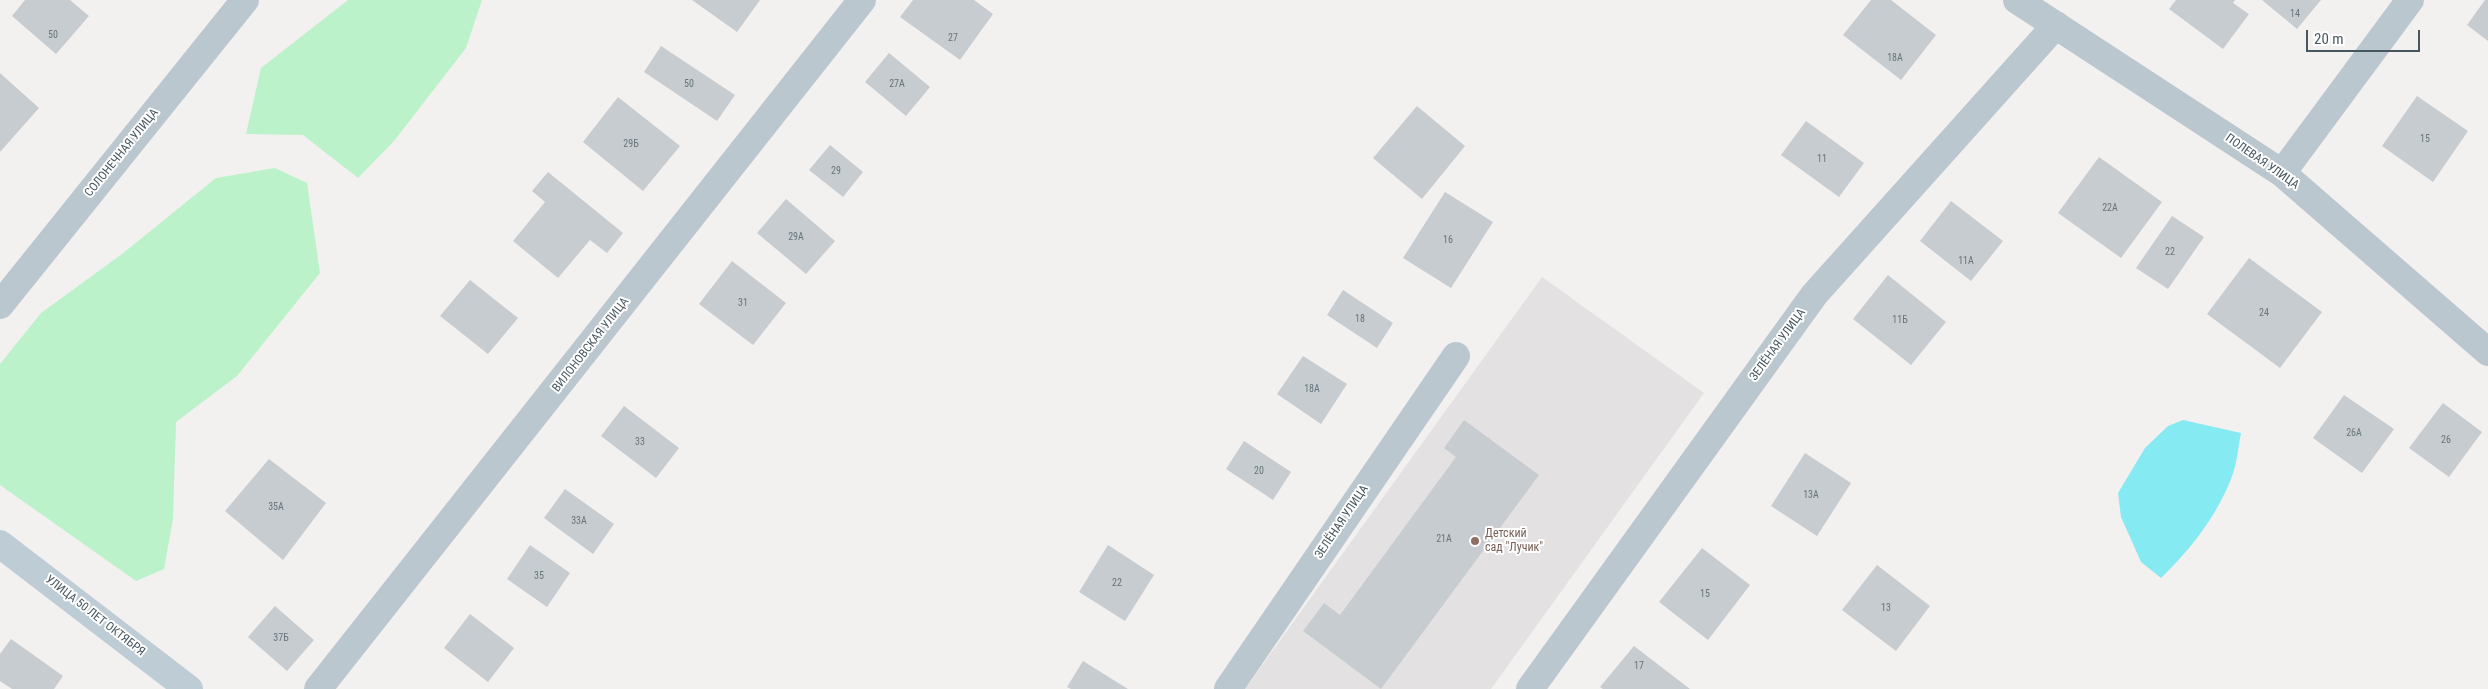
<!DOCTYPE html>
<html>
<head>
<meta charset="utf-8">
<style>
  body { margin:0 }
  #map { position:relative; width:2488px; height:689px; overflow:hidden; background:#f3f0f0; font-family:"Roboto Condensed",sans-serif }
  canvas { display:block }
  .scale { position:absolute; left:2306px; top:30px; width:114px; height:22px; box-sizing:border-box; border:2px solid #47575f; border-top:0; padding-left:6px; font-size:15px; line-height:18px; white-space:nowrap; color:#47575f; -webkit-text-stroke:4px #fff; paint-order:stroke }
</style>
</head>
<body>
<div id="map">
<canvas width="2488" height="689"></canvas>
<div class="scale">20 m</div>
</div>
<script>
const ctx = document.querySelector('canvas').getContext('2d');
ctx.lineJoin = 'round';
function fillPath(path, color) { ctx.fillStyle = color; ctx.fill(path, 'evenodd'); }
function trace(path, color, width, dash) { ctx.strokeStyle = color; ctx.lineWidth = width; ctx.lineCap = dash ? 'butt' : 'round'; ctx.setLineDash(dash || []); ctx.stroke(path); }
function write(font, color, halo, rows, align = 'center') {
  ctx.font = font + ' "Roboto Condensed",sans-serif'; ctx.lineWidth = 4; ctx.setLineDash([]); ctx.textBaseline = 'middle'; ctx.strokeStyle = halo; ctx.fillStyle = color; for (const [text, x, y, turn = 0] of rows) {
    ctx.save(); ctx.translate(x, y); ctx.rotate((+turn || 0) * Math.PI / 180); ctx.textAlign = isNaN(turn) ? turn : align; if (halo) ctx.strokeText(text, 0, 0); ctx.fillText(text, 0, 0); ctx.restore();
  }
}
const education = new Path2D(`
  M1542,277L1704,393L1491,689H1245Z`);
const green = new Path2D(`
  M348,0H482L466,48L394,141L358,178L303,135L246,134L261,68Z
  M275,168L307,183L320,273L237,376L176,422L173,519L164,569L136,581L0,485V364L41,313L122,254L216,178Z`);
const water = new Path2D(`
  M2183,420L2241,433C2238,448 2237,465 2231,479C2216,517 2190,550 2161,578L2141,562L2121,517L2118,493L2145,448L2168,426Z`);
const building = new Path2D(`
  M25,0H70L89,16L56,54L12,16Z
  M692,0H760L737,32Z
  M913,0H974L993,14L960,60L900,17Z
  M1871,0H1891L1936,35L1901,80L1843,35Z
  M2176,0H2235L2233,3L2249,14L2223,49L2169,9Z
  M2262,0H2321L2297,29Z
  M2485,0H2488V41L2467,25Z
  M661,46L735,95L717,121L644,72Z
  M889,53L930,87L906,116L865,82Z
  M0,73L39,108L0,152Z
  M2417,96L2468,131L2433,182L2382,146Z
  M618,97L680,146L643,191L583,142Z
  M1417,106L1465,146L1422,199L1373,158Z
  M1806,121L1864,163L1839,197L1781,155Z
  M830,145L863,172L843,197L809,170Z
  M2099,157L2162,202L2121,258L2058,213Z
  M548,172L623,233L607,253L590,240L558,278L513,241L545,202L532,191Z
  M1445,192L1493,222L1451,288L1403,258Z
  M786,199L835,241L806,274L757,233Z
  M1951,201L2003,241L1971,281L1920,241Z
  M2172,216L2204,237L2168,289L2136,268Z
  M2249,258L2322,312L2280,368L2207,314Z
  M732,261L786,303L753,345L699,304Z
  M1888,275L1946,322L1911,365L1853,319Z
  M470,280L518,318L488,354L440,316Z
  M1343,290L1393,323L1377,348L1327,315Z
  M1303,356L1347,384L1321,424L1277,394Z
  M2344,395L2394,429L2362,473L2313,438Z
  M2443,403L2482,432L2449,477L2409,448Z
  M624,406L679,448L656,478L601,436Z
  M1464,420L1539,475L1381,689L1303,631L1324,603L1340,615L1456,457L1444,448Z
  M1244,441L1291,472L1273,500L1226,469Z
  M1805,453L1851,483L1817,536L1771,506Z
  M269,459L326,503L283,560L225,511Z
  M565,489L614,524L593,554L544,518Z
  M530,545L570,573L547,607L507,579Z
  M1108,545L1154,575L1125,621L1079,592Z
  M1702,548L1750,585L1708,640L1659,602Z
  M1877,565L1930,606L1896,651L1842,610Z
  M275,606L314,640L287,671L248,637Z
  M470,614L514,648L488,682L444,648Z
  M11,639L63,676L54,689H12L0,681V654Z
  M1634,646L1690,689H1603L1600,687Z
  M1083,661L1128,689H1071L1067,687Z`);
const street = new Path2D(`
  M2017,0L2282,173L2488,352
  M2282,173L2410,0
  M0,305L245,0
  M318,689L862,0
  M1228,689L1456,356
  M1530,689L1814,295L2056,25`);
const secondary = new Path2D(`
  M0,544L189,689`);
const markers = [
  [1475,541,5,"#8d6e63"]
];
const numberNames = [
  ["14",2295,14],
  ["50",53,35],
  ["27",953,38],
  ["18А",1895,58],
  ["50",689,84],
  ["27А",897,84],
  ["15",2425,139],
  ["29Б",631,144],
  ["11",1822,159],
  ["29",836,171],
  ["22А",2110,208],
  ["29А",796,237],
  ["16",1448,240],
  ["22",2170,252],
  ["11А",1966,261],
  ["31",743,303],
  ["24",2264,313],
  ["18",1360,319],
  ["11Б",1900,320],
  ["18А",1312,389],
  ["26А",2354,433],
  ["26",2446,440],
  ["33",640,442],
  ["20",1259,471],
  ["13А",1811,495],
  ["35А",276,507],
  ["33А",579,521],
  ["21А",1444,539],
  ["35",539,576],
  ["22",1117,583],
  ["15",1705,594],
  ["13",1886,608],
  ["37Б",281,638],
  ["17",1639,666]
];
const streetNames = [
  ["СОЛОНЕЧНАЯ УЛИЦА",122,153,-51],
  ["ПОЛЕВАЯ УЛИЦА",2262,162,35],
  ["ВИЛОНОВСКАЯ УЛИЦА",591,345,-52],
  ["ЗЕЛЁНАЯ УЛИЦА",1778,345,-54],
  ["ЗЕЛЁНАЯ УЛИЦА",1342,522,-56],
  ["УЛИЦА 50 ЛЕТ ОКТЯБРЯ",95,616,38]
];
const educationNames = [
  ["Детский",1485,534],
  ["сад \"Лучик\"",1485,548]
];
fillPath(education, '#e4e1e2');
fillPath(green, '#bcf2ca');
fillPath(water, '#86eaf2');
fillPath(building, '#c7ccd0');
trace(street, '#bbc7ce', 28);
trace(secondary, '#bdccd5', 28);
for (const [x, y, r, color] of markers) { const dot = new Path2D(); dot.arc(x, y, r, 0, 2 * Math.PI); ctx.fillStyle = color; ctx.fill(dot); trace(dot, '#fff', 2); }
write('10px', '#67747b', null, numberNames);
write('12px', '#47575f', '#fff', streetNames);
write('12px', '#785e54', '#fff', educationNames, 'left');
</script>
</body>
</html>
